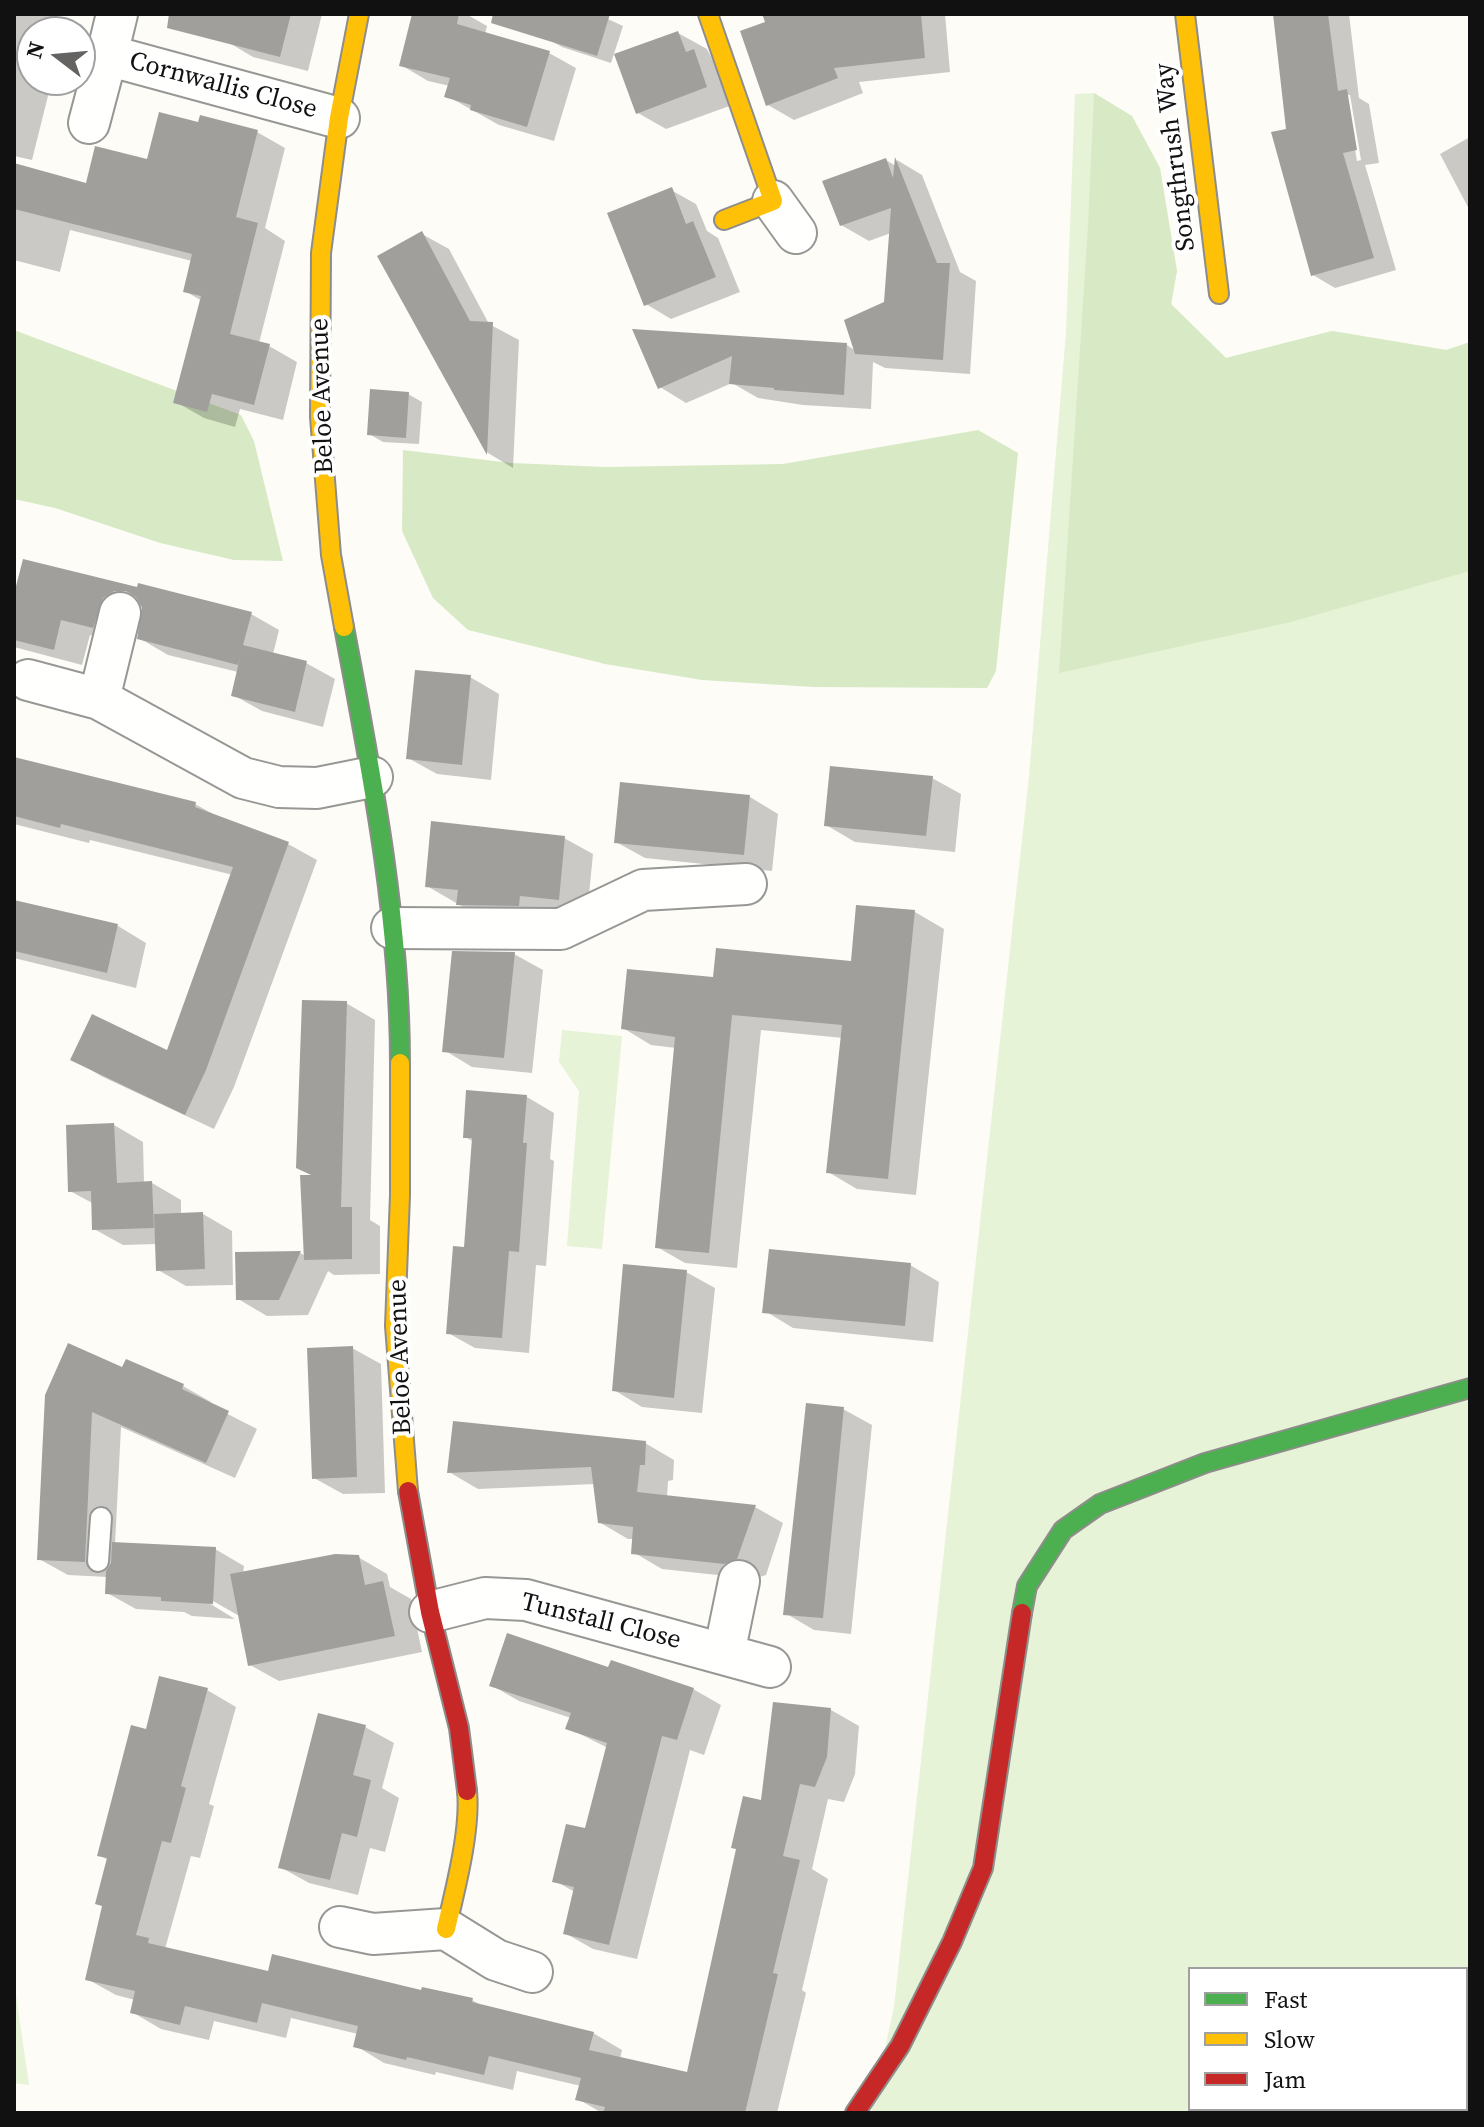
<!DOCTYPE html>
<html>
<head>
<meta charset="utf-8">
<style>
  body { margin:0 }
  #map { position:relative; width:1484px; height:2127px; overflow:hidden; background:#fdfcf7; font-family:"Source Serif 4",serif }
  canvas { display:block }
  .frame { position:absolute; inset:0; border:16px solid #111; pointer-events:none }
  .legend { position:absolute; left:1188px; top:1967px; width:280px; height:144px; box-sizing:border-box; background:#fff; border:2px solid #a0a0a0; margin:0; padding:10px 14px; list-style:none; font-size:24px; color:#111 }
  .legend li { display:flex; align-items:center; gap:16px; height:40px }
  .legend b { width:40px; border:2px solid #a0a0a0 }
  .north { position:absolute; left:16px; top:16px; width:80px; height:80px; box-sizing:border-box; background:#fff; border:2px solid #a0a0a0; border-radius:50%; rotate:286deg; font-size:22px; font-weight:700; line-height:32px; text-align:center; color:#111 }
  .north::after { content:''; display:block; margin:auto; width:28px; height:36px; background:#646362; clip-path:polygon(50% 0,100% 100%,50% 72%,0 100%) }
</style>
</head>
<body>
<div id="map">
<canvas width="1484" height="2127"></canvas>
<div class="frame"></div>
<ul class="legend">
<li><b style="height:10px;background:#4caf50"></b>Fast</li>
<li><b style="height:10px;background:#ffc107"></b>Slow</li>
<li><b style="height:10px;background:#c62828"></b>Jam</li>
</ul>
<div class="north">N</div>
</div>
<script>
const ctx = document.querySelector('canvas').getContext('2d');
ctx.lineJoin = 'round';
function fillPath(path, color) { ctx.fillStyle = color; ctx.fill(path, 'evenodd'); }
function trace(path, color, width, dash) { ctx.strokeStyle = color; ctx.lineWidth = width; ctx.lineCap = dash ? 'butt' : 'round'; ctx.setLineDash(dash || []); ctx.stroke(path); }
function write(font, color, halo, rows, align = 'center') {
  ctx.font = font + ' "Source Serif 4",serif'; ctx.lineWidth = 8; ctx.setLineDash([]); ctx.textBaseline = 'middle'; ctx.strokeStyle = halo; ctx.fillStyle = color; for (const [text, x, y, turn = 0] of rows) {
    ctx.save(); ctx.translate(x, y); ctx.rotate((+turn || 0) * Math.PI / 180); ctx.textAlign = isNaN(turn) ? turn : align; if (halo) ctx.strokeText(text, 0, 0); ctx.fillText(text, 0, 0); ctx.restore();
  }
}
const green = new Path2D(`
  M1094,93L1132,116L1160,168L1177,271L1171,304L1226,358L1332,331L1446,350L1470,342V2113H871L894,2007L1029,776L1066,332L1075,94ZM1190,1969H1466V2109H1190Z
  M562,1030L622,1036L602,1249L567,1246L579,1091L559,1062Z
  M14,1981L29,2085L14,2083Z`);
const forest = new Path2D(`
  M1094,93L1132,116L1160,168L1177,271L1171,304L1226,358L1332,331L1446,350L1470,342V571L1291,622L1059,673L1088,225Z
  M14,330L241,415L254,441L283,561L234,560L160,543L55,508L14,499Z
  M978,430L1018,453L996,671L987,688L813,687L702,680L605,664L468,630L433,598L402,531L403,450L511,463L606,467L783,464Z`);
const shadow = new Path2D(`
  M14,14H58L53,32H32V80H56L54,89L50,88L32,160L14,156Z
  M227,14H322L308,71L253,57L226,41Z
  M414,14H466L487,26L485,34L549,53L576,68L554,141L499,125L447,96L450,86L428,81L401,65Z
  M555,14H597L623,26L611,63L562,47L548,39Z
  M764,14H945L950,72L859,82L863,93L794,120L768,105V23Z
  M1275,14H1349L1359,98L1369,104L1379,163L1365,165L1396,270L1335,288L1313,275L1289,131ZM1346,95H1350L1361,160L1357,161Z
  M678,33L707,49L735,104L666,129L638,113Z
  M200,124L257,132L285,148L265,228L285,241L259,343L269,346L297,362L283,420L240,409L235,427L204,418L176,402L202,301L185,291L192,261L70,230L60,272L14,260V165L87,186L149,161Z
  M1470,137V211L1440,154Z
  M886,160L896,166L897,160L922,175L960,272L976,281L970,374L885,368L873,362L871,409L803,405L758,398L732,383L686,403L660,387L635,332L847,345L856,351L886,304L891,233L869,241L841,225Z
  M671,190L696,204L707,231L718,238L740,292L671,319L646,304Z
  M422,234L449,249L489,324L519,340L513,468L488,453L379,256Z
  M408,394L422,402L419,444L383,442L369,434Z
  M24,562L251,614L279,630L273,654L306,663L335,679L323,727L262,711L233,695L238,672L168,655L139,638L144,606L131,614L122,643L90,635L82,665L14,647V588L18,589Z
  M470,677L499,694L491,780L437,774L408,758Z
  M14,759L195,804L222,819L288,844L317,860L234,1087L214,1129L101,1076L73,1059L168,1052L233,875L90,840L89,843L14,824Z
  M932,778L961,794L955,852L855,842L826,825Z
  M750,797L778,814L772,871L645,858L616,842Z
  M564,838L593,854L587,915L487,921L427,886Z
  M14,902L118,926L146,943L136,988L14,958Z
  M858,907L915,912L944,929L916,1195L857,1189L828,1172L843,1038L761,1030L737,1268L685,1263L657,1247L676,1048L651,1045L623,1028L715,979L853,963Z
  M514,954L543,970L532,1073L472,1067L444,1050Z
  M346,1003L375,1020L370,1220L380,1226V1274L334,1275L328,1271L308,1315L267,1316L238,1299L237,1254L300,1253L306,1256L316,1176Z
  M527,1097L554,1113L550,1159L554,1161L546,1266L536,1265L529,1353L475,1348L448,1333L466,1249L474,1142L465,1137Z
  M114,1125L143,1142L144,1183H152L181,1200V1215L203,1214L232,1231L233,1285L186,1286L158,1270L157,1244L123,1245L94,1229V1204L70,1191Z
  M910,1265L939,1282L933,1342L793,1328L765,1311Z
  M686,1272L715,1288L702,1413L642,1407L614,1390Z
  M352,1348L381,1364L385,1493L343,1494L314,1478Z
  M123,1370L183,1386L211,1402L210,1405L257,1429L235,1478L121,1427L115,1544L215,1549L244,1566L243,1574L358,1557L387,1574L390,1587L411,1599L422,1652L279,1681L250,1665L241,1617L206,1597L204,1600L235,1619L192,1616L184,1612L136,1609L107,1593L108,1577L68,1575L39,1559L47,1395Z
  M843,1409L872,1425L851,1634L814,1630L785,1613Z
  M645,1443L674,1460L673,1480L668,1481L667,1498L755,1507L783,1523L766,1575L754,1579L662,1569L633,1552L634,1539H628L599,1522L595,1484L478,1489L449,1472Z
  M610,1670L693,1689L721,1705L704,1755L690,1750L637,1959L593,1949L565,1933L575,1892L555,1881L587,1831L608,1748L568,1728L571,1718L519,1701L491,1685Z
  M207,1690L236,1707L209,1804L214,1806L200,1858L191,1856L165,1949L269,1974L472,2000L484,2007L593,2033L622,2050L620,2059L688,2075L763,1803L831,1710L859,1726L855,1774L844,1802L828,1799L812,1869L828,1879L802,1990L806,1993L777,2113H602L578,2099L581,2086L517,2071L513,2090L436,2072L435,2075L384,2063L356,2046L358,2034L291,2018L286,2038L214,2021L209,2040L161,2029L132,2012L135,2000L116,1995L87,1979L104,1907L108,1860L99,1855L147,1731Z
  M365,1727L394,1743L382,1788L399,1798L385,1852L370,1848L358,1895L309,1883L280,1867Z`);
const building = new Path2D(`
  M169,14H291L280,57L167,28Z
  M412,14H459L457,24L550,51L527,127L470,110L471,105L444,97L450,78L399,66Z
  M493,14H610L597,56L491,23Z
  M762,14H921L925,58L834,68L838,78L766,106L740,31L765,22Z
  M1273,14H1328L1338,91L1347,89L1357,150L1343,153L1374,258L1311,276L1271,132L1286,129Z
  M678,31L686,52L694,49L707,87L636,114L614,54Z
  M159,112L198,122L200,115L258,130L236,217L258,223L230,334L270,344L254,405L212,394L207,412L173,403L201,296L183,292L192,254L14,209V163L86,183L95,146L147,159Z
  M895,157L937,263H950L943,360L855,354L844,320L884,302L891,208L840,226L822,181L886,158L893,178Z
  M672,187L686,224L693,221L716,277L644,306L607,213Z
  M422,231L470,321L493,322L487,455L377,256Z
  M632,329L847,343L844,395L774,390V388L729,384L732,356L658,389Z
  M370,389L409,392L406,438L367,435Z
  M23,559L137,587L138,583L252,612L243,645L307,661L295,712L231,696L241,653L238,665L137,639L142,607L136,597L126,591H114L103,598L93,628L61,620L54,650L14,640V594Z
  M415,670L471,675L462,765L406,759Z
  M14,757L196,802L195,807L289,842L206,1070L185,1115L70,1060L92,1014L167,1050L233,867L61,824L60,828L14,816Z
  M830,766L933,776L926,836L824,826Z
  M620,782L750,795L744,855L614,843Z
  M431,821L565,836L559,900L520,896L519,906L456,905L458,890L425,887Z
  M14,900L118,924L107,973L14,951Z
  M856,905L915,910L888,1179L826,1173L842,1025L732,1015L709,1253L655,1248L675,1037L621,1029L627,969L713,977L716,948L851,961Z
  M452,951L515,952L504,1058L442,1052Z
  M302,1000L347,1001L341,1207H352V1259L304,1260L300,1175H311L296,1168Z
  M466,1090L527,1095L523,1143H527L519,1252L509,1251L502,1338L446,1334L453,1246L464,1247L472,1138H463Z
  M114,1123L117,1183L152,1181L154,1228L92,1230L91,1191L68,1192L66,1125Z
  M203,1212L205,1269L156,1271L154,1214Z
  M769,1249L911,1263L905,1326L762,1313Z
  M301,1251L279,1300H236L235,1252Z
  M623,1264L687,1270L674,1398L612,1391Z
  M68,1343L122,1367L126,1359L184,1384L182,1389L229,1411L206,1463L92,1412L85,1562L37,1560L45,1395Z
  M353,1346L357,1477L312,1479L307,1348Z
  M806,1403L844,1407L823,1618L783,1615Z
  M453,1421L646,1441L645,1465H640L637,1492L756,1505L737,1559L724,1564L631,1554L633,1527L598,1523L591,1467L447,1473Z
  M112,1542L216,1547L213,1604L161,1601V1597L105,1594L106,1571L111,1563Z
  M335,1554L359,1555L365,1585L383,1581L395,1636L248,1666L230,1574Z
  M507,1633L608,1667L611,1660L694,1688L677,1740L662,1736L609,1945L563,1934L574,1887L552,1882L566,1824L585,1828L607,1743L565,1729L571,1713L489,1686Z
  M159,1676L208,1688L181,1786L186,1788L171,1843L162,1841L136,1935L149,1938L148,1943L268,1971L272,1954L421,1990L422,1987L473,1998L472,2002L594,2032L589,2050L687,2072L736,1849L731,1848L743,1796L761,1800L773,1702L831,1708L827,1757L815,1787L800,1784L783,1856L800,1860L773,1973L778,1974L745,2113H603L605,2107L575,2100L581,2078L489,2056L484,2075L407,2057L406,2060L381,2054L353,2047L358,2026L262,2003L257,2023L185,2006L180,2025L130,2013L135,1991L85,1980L102,1906L95,1904L107,1858L97,1856L131,1725L146,1729Z
  M318,1713L366,1725L353,1775L371,1780L357,1837L342,1833L330,1880L278,1868Z`);
const lane = new Path2D(`
  M98,1561L101,1518`);
const street = new Path2D(`
  M117,14L107,55L339,118
  M89,123L107,55
  M773,201L796,233
  M28,680L99,699L243,778L279,787L317,788L372,777
  M99,699L120,613
  M392,928L561,929L643,890L746,884
  M430,1612L485,1598L526,1600L770,1667
  M724,1654L739,1581
  M340,1927L373,1934L446,1929L496,1960L532,1972`);
const fast = new Path2D(`
  M344,627C371,771 400,916 400,1063
  M1022,1613L1027,1586L1063,1530L1100,1504L1205,1463L1470,1388`);
const slow = new Path2D(`
  M708,14L773,201L724,220
  M1185,14L1219,294
  M344,627L331,555L320,417L321,253L339,118L359,14
  M400,1063V1195L395,1326L408,1491
  M446,1929C455,1890 471,1830 467,1791`);
const jam = new Path2D(`
  M408,1491L430,1612L459,1728L467,1791
  M855,2113L900,2046L952,1942L983,1868L1022,1613`);
const streetNames = [
  ["Cornwallis Close",223,86,15],
  ["Songthrush Way",1176,157,-97],
  ["Beloe Avenue",323,396,-92],
  ["Beloe Avenue",401,1357,-92],
  ["Tunstall Close",601,1622,14]
];
fillPath(green, '#e7f3d7');
fillPath(forest, '#d8eac5');
fillPath(shadow, '#0003');
fillPath(building, '#a19f9c');
trace(lane, '#979795', 24);
trace(street, '#979795', 44);
trace(fast, '#8e8d8b', 22);
trace(slow, '#8e8d8b', 22);
trace(jam, '#8e8d8b', 22);
trace(lane, '#fffffe', 20);
trace(street, '#fffffe', 40);
trace(fast, '#4caf50', 18);
trace(slow, '#ffc107', 18);
trace(jam, '#c62828', 18);
write('26px', '#111', '#fff', streetNames);
</script>
</body>
</html>
